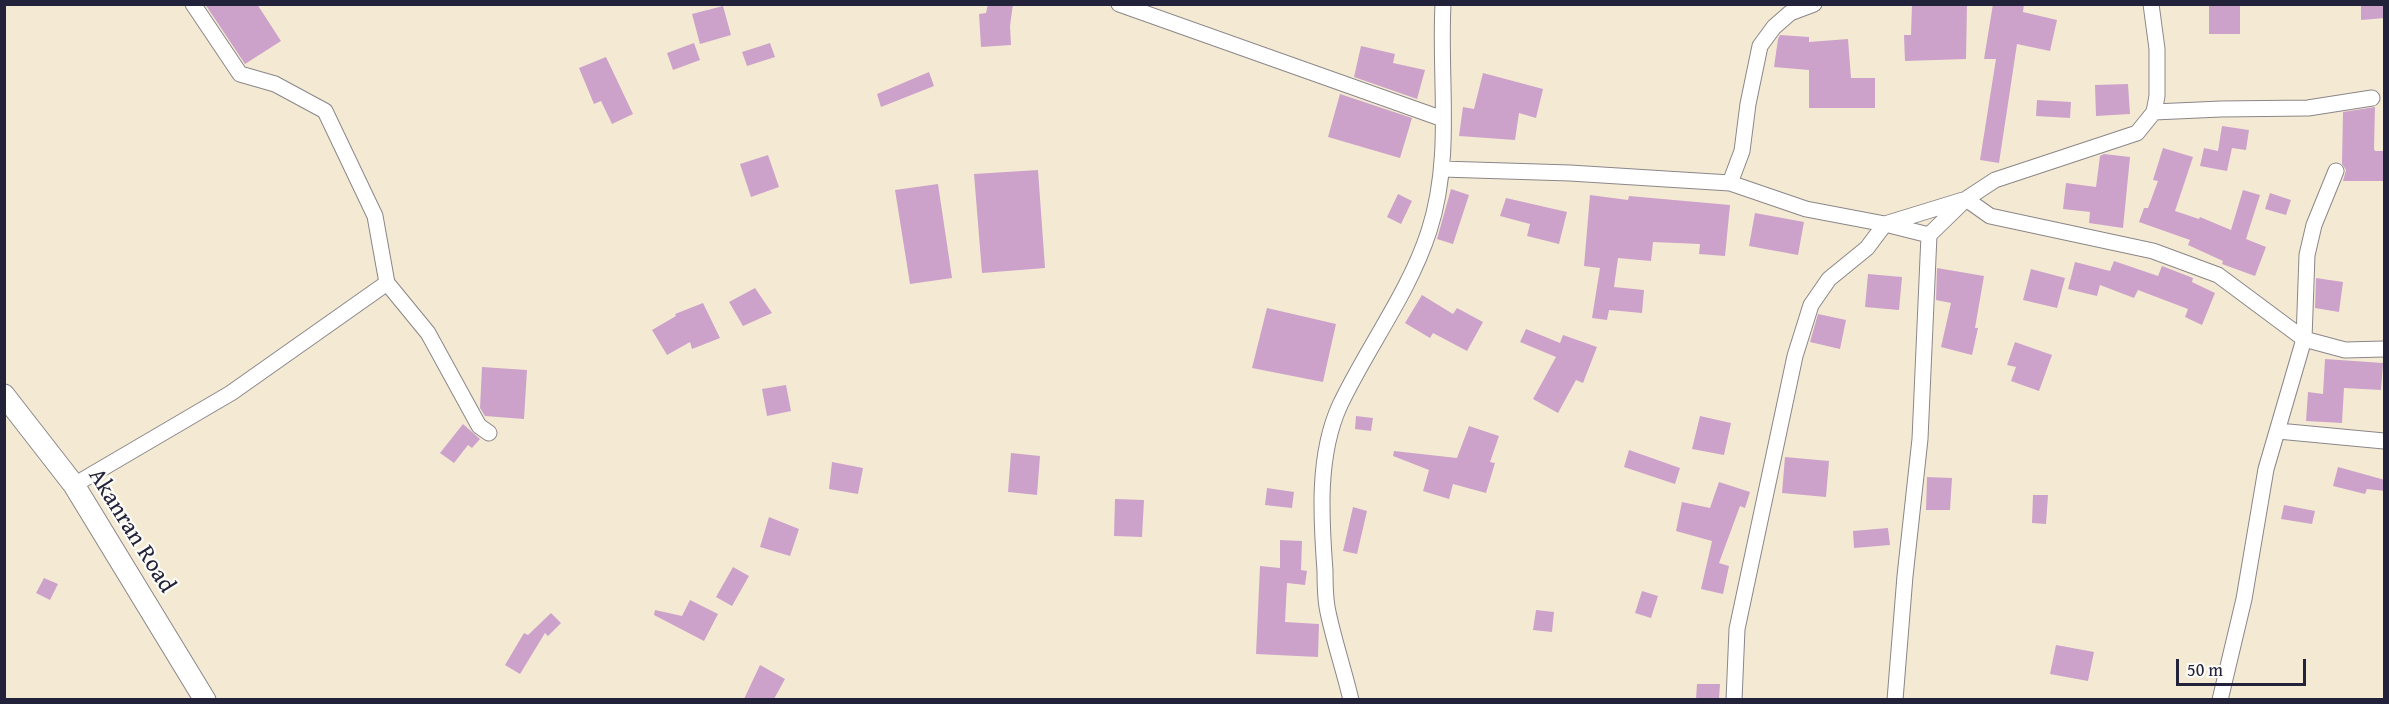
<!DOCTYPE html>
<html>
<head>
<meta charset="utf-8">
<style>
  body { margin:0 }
  #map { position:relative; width:2389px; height:704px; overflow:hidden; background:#f4ead4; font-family:"Gentium Book Plus",serif }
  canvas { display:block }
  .frame { position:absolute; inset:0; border:6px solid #22223b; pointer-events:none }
  .scale { position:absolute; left:2176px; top:659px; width:130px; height:27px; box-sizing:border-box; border:3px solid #22223b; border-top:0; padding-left:8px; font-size:18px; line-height:21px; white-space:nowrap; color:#22223b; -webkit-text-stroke:4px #fdfcf7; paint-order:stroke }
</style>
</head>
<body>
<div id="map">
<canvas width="2389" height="704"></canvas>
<div class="frame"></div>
<div class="scale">50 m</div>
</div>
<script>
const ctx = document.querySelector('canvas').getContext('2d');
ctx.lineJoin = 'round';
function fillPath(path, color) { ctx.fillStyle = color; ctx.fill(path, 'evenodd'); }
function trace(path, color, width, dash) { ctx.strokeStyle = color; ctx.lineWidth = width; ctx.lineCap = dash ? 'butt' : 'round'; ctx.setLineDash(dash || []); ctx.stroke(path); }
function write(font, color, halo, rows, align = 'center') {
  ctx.font = font + ' "Gentium Book Plus",serif'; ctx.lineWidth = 4.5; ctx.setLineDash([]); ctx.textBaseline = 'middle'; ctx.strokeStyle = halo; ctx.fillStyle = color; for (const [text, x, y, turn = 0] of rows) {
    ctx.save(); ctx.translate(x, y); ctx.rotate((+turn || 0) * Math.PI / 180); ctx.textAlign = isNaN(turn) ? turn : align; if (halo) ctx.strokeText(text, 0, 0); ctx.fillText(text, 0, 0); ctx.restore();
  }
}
const building = new Path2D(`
  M205,4H257L281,41L245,64Z
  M988,4H1013L1010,26L1011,45L981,47L979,14L986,13Z
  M1912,4H1967L1966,59L1905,61L1904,35H1911Z
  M1993,4H2024L2023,12L2057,20L2050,51L2017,44L1999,163L1980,160L1996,59H1984Z
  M2209,4H2240V34H2209Z
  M2361,4H2385V18L2361,20Z
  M723,6L731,35L700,44L692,14Z
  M1780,35L1809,37V42L1848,39L1851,78H1875V108H1809V70L1774,67L1778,39Z
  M694,43L700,60L673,70L667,53Z
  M770,43L775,57L747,66L742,52Z
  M1361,46L1395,54L1393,63L1425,70L1417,99L1354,77Z
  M606,57L633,114L612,124L601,101L594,104L579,68Z
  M929,72L934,86L881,107L877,94Z
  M1483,73L1543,89L1536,118L1519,113L1515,140L1459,136L1463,107L1474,109Z
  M2128,84L2130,114L2096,116L2095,85Z
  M1340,94L1412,118L1400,158L1328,137Z
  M2037,100L2071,102L2070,118L2036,116Z
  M2375,107L2374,149L2375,151H2385V181H2343L2346,170L2342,164L2343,112Z
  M2222,126L2249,130L2246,150L2232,148L2227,171L2200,166L2204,148L2218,151Z
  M2163,148L2193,157L2175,211L2199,219L2200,217L2231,230L2243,190L2260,195L2246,239L2266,247L2255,276L2222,264L2223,261L2188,245L2190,240L2139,222L2144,208H2148L2158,181L2153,180Z
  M2104,154L2130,157L2123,228L2089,223L2090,212L2063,209L2066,183L2096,187L2100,156Z
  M768,155L779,187L751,197L740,164Z
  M1038,170L1045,268L982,273L974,174Z
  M938,184L952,278L910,284L895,190Z
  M1451,189L1469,195L1453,244L1437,239Z
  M2270,193L2291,200L2286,215L2265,209Z
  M1398,194L1412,201L1401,224L1387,217Z
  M1590,195L1628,200L1629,196L1730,205L1725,256L1699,254L1700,244L1653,242L1651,261L1618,258L1614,287L1644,290L1642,313L1609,310L1607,320L1592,318L1600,268L1584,266Z
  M1506,198L1567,212L1559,244L1527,236L1530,224L1500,216Z
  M1755,213L1804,222L1798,255L1749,246Z
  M2114,261L2158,276L2162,266L2193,278L2192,282L2215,293L2202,325L2185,317L2188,309L2138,290L2134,298L2100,285L2097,296L2068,289L2075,262L2110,271Z
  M1937,268L1984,276L1975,328H1978L1972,355L1941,347L1951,303L1936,300Z
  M2031,269L2065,278L2057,308L2023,300Z
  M1868,274L1902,277L1899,310L1865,307Z
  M2316,278L2343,282L2339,312L2315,308Z
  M755,288L772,313L743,326L729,302Z
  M1422,295L1453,314L1457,308L1483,322L1467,351L1433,333L1430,338L1405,323Z
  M703,303L720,338L692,349L690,342L667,355L652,330L676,316L675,314Z
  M1267,308L1336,324L1323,382L1252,368Z
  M1818,314L1846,320L1840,349L1810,342Z
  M1526,329L1560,343L1563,335L1597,347L1583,383L1576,380L1558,413L1533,399L1556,357L1520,342Z
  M2015,342L2052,355L2039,391L2011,381L2016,367L2007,365Z
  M2325,359L2383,363L2381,390L2344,388L2342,423L2306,421L2308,392L2323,394Z
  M482,367L527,370L524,419L485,416L480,408Z
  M786,385L791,411L767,416L762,389Z
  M1356,416L1373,418L1371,431L1355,429Z
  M1700,416L1731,423L1724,455L1692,449Z
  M463,424L480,439L472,448L468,445L454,463L440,453Z
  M1469,426L1499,436L1490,462L1495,463L1486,493L1453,484L1449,499L1423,491L1429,470L1393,456L1394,451L1457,458Z
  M1629,450L1680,468L1675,484L1624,467Z
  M1011,453L1040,456L1037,495L1008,492Z
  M1785,457L1829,461L1826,497L1782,493Z
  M832,462L863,468L858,494L829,489Z
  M2338,467L2385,480V491L2367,489L2365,494L2333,486Z
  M1927,477L1952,478L1950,510H1926Z
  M1719,482L1750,492L1745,508L1740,506L1719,563L1729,566L1723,594L1701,589L1712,541L1676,531L1682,502L1710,508Z
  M1267,488L1294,492L1292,508L1265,505Z
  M2033,495H2048L2046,524L2032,523Z
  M1115,499L1144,500L1142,537L1114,536Z
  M2284,505L2315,511L2312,524L2281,519Z
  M1353,507L1367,511L1357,554L1343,551Z
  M769,517L799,529L790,556L760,547Z
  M1888,528L1890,545L1854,548L1853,531Z
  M1280,540L1302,541L1301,570L1307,571L1305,585L1287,583L1285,622L1319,624L1318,657L1256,654L1260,566L1280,568Z
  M733,567L749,576L732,606L716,597Z
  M44,578L58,584L50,600L36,593Z
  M1642,591L1658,596L1651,618L1635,613Z
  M690,600L718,614L704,641L654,615L655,610L682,616Z
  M1536,610L1554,612L1552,632L1533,630Z
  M551,613L561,623L548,636L545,633L520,674L505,665L524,633L528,635Z
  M2056,645L2094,652L2088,681L2050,674Z
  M760,665L785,679L774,699H744Z
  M1697,684H1720L1719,699H1696Z`);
const minor = new Path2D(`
  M193,4L240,74L275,84L325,111L375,216L387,283L428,333L479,426L489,433
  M1119,4L1443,119
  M2151,4L2157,49V96L2154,112L2137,133L1995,180L1966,199L1990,216L2153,251L2218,275L2304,339L2345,350L2384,349
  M2154,112L2221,109L2308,108L2372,98
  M1442,169L1570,173L1730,183L1742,151L1748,104L1760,46L1774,27L1790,13L1814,4
  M1730,183L1806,209L1885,224L1963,200
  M2278,431L2384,441
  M74,485L231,393L387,283
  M1351,700C1344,670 1334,641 1328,612C1325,599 1325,584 1325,571C1321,517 1317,455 1340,405C1368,346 1409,293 1429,231C1453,157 1439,80 1443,4
  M1734,700L1737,629L1795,356L1811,305L1829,279L1867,248L1885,224L1929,235
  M1895,700L1905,576L1920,439L1929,235L1966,199
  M2220,700L2244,599L2266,469L2304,339L2307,255L2314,225L2336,171`);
const secondary = new Path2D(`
  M4,395L74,485L205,700`);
const streetNames = [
  ["Akanran Road",131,531,58]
];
fillPath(building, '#cca2ca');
trace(minor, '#8b8688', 17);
trace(secondary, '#8b8688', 23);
trace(minor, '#fff', 15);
trace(secondary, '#fff', 21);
write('24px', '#22223b', '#fdfcf7', streetNames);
</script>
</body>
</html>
